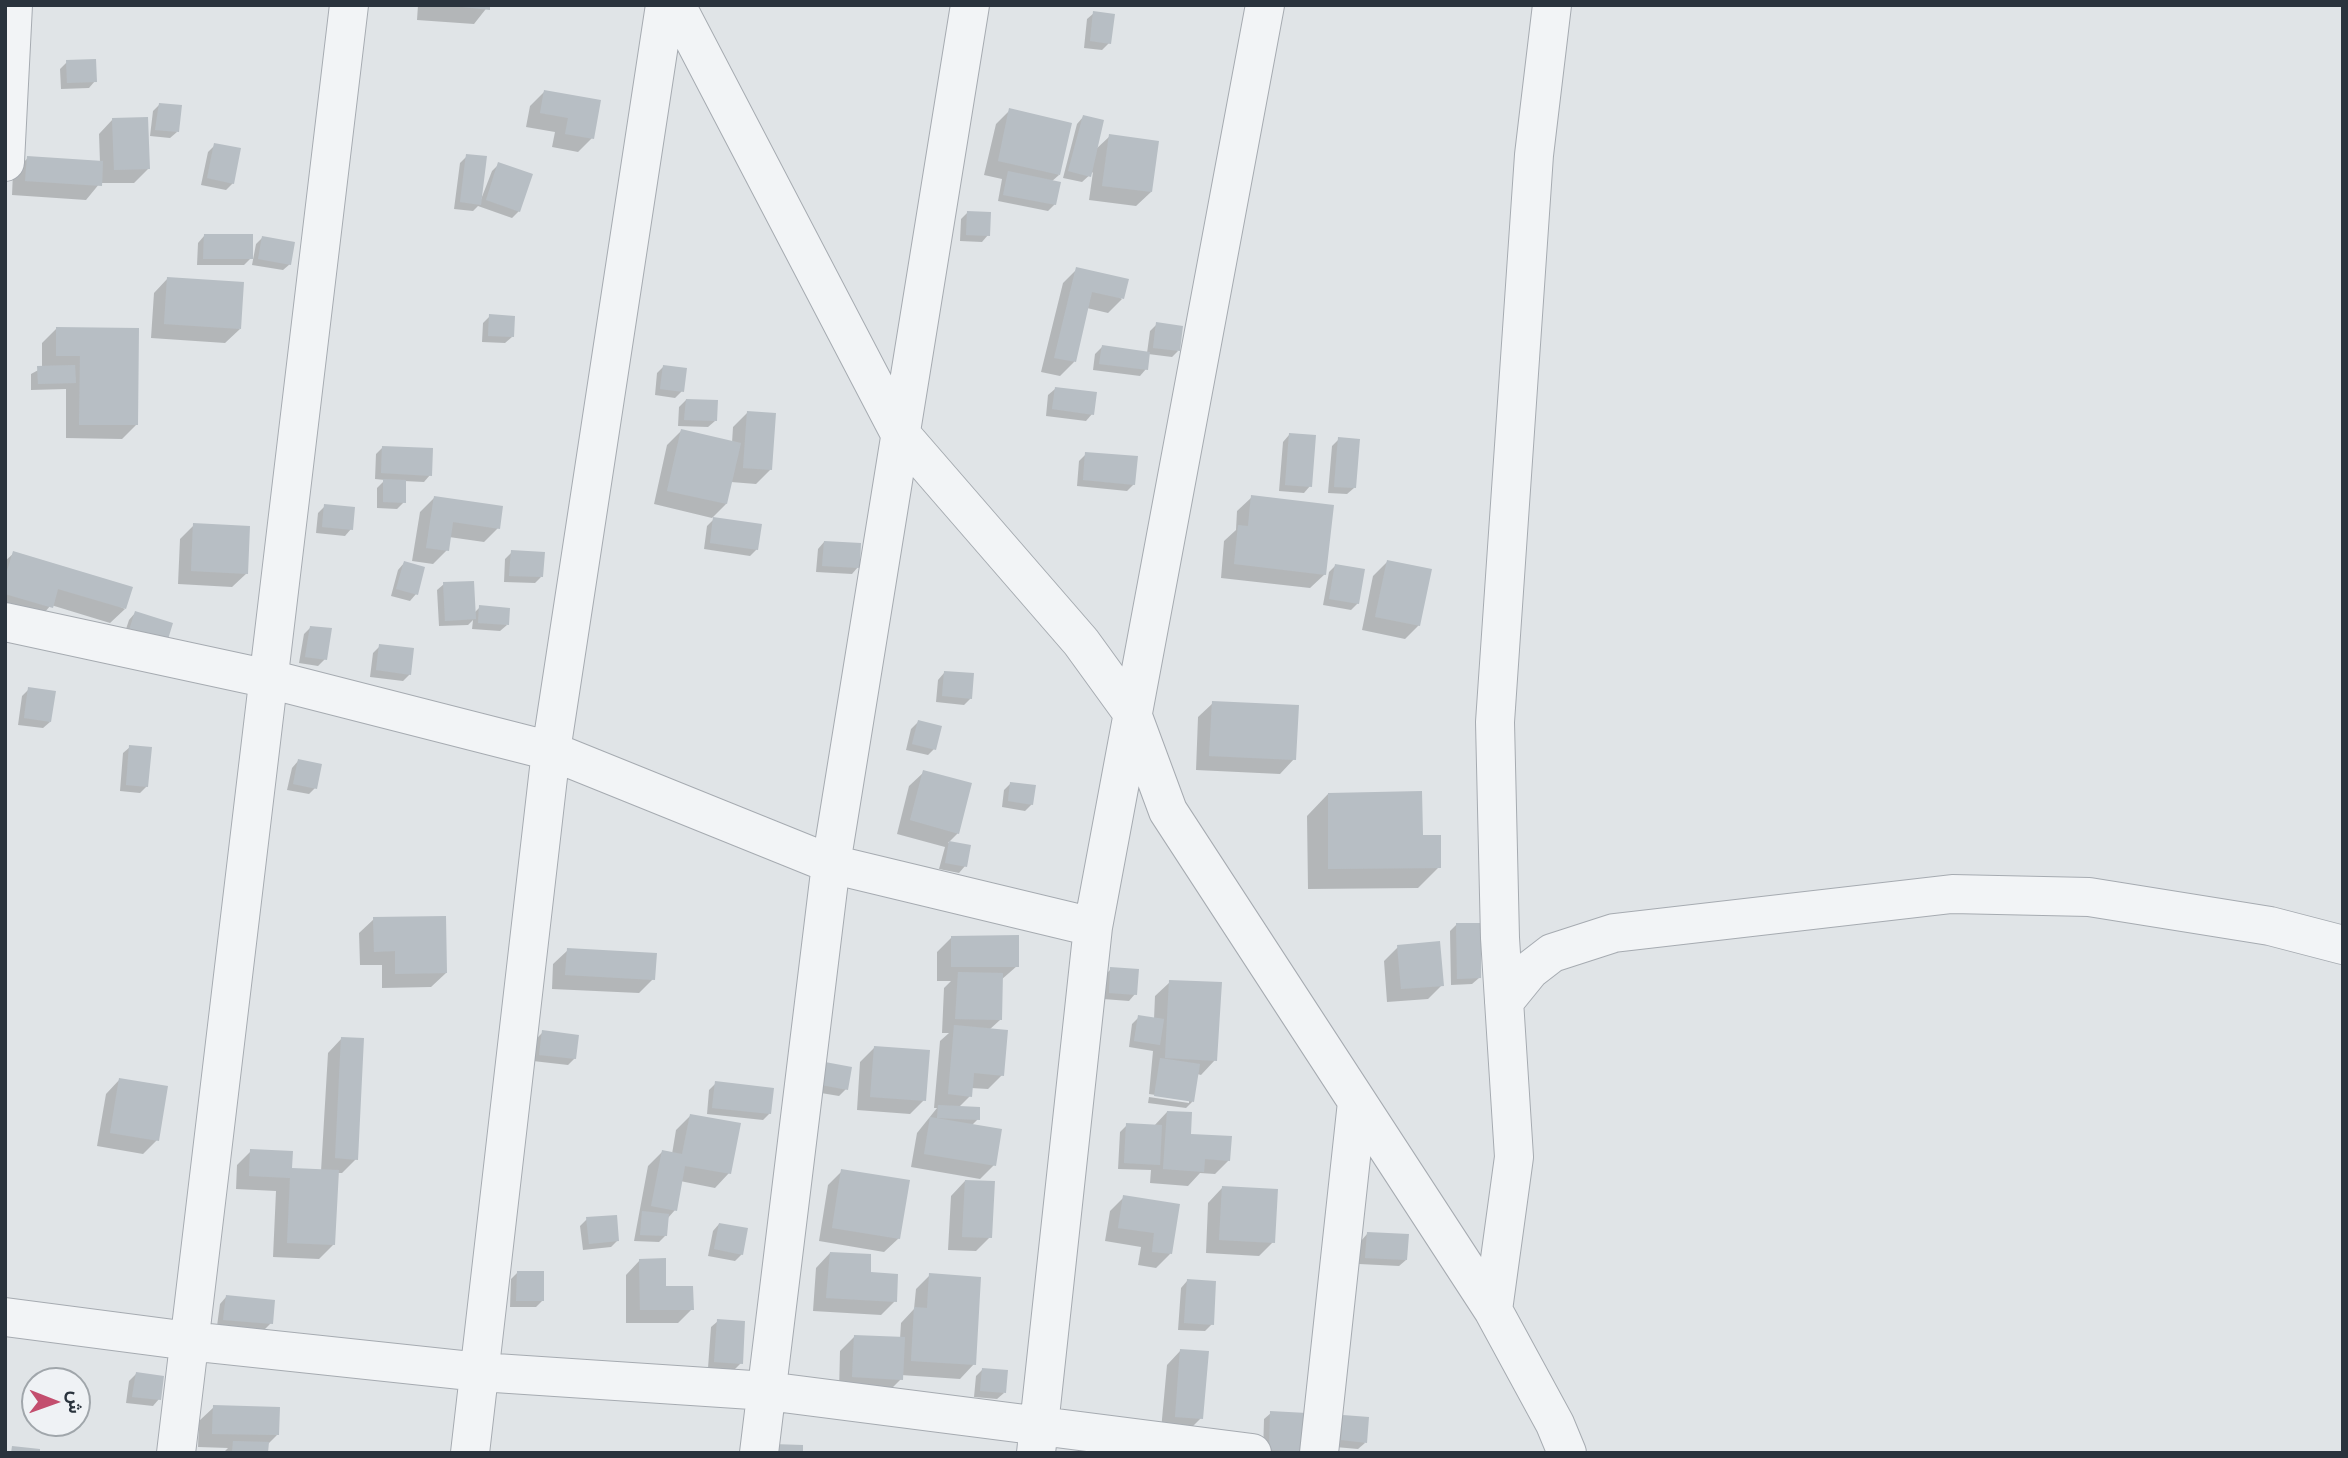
<!DOCTYPE html>
<html>
<head>
<meta charset="utf-8">
<style>
  body { margin:0 }
  #map { position:relative; width:2348px; height:1458px; overflow:hidden; background:#e0e4e7; font-family:Jost,Vazirmatn,sans-serif }
  canvas { display:block }
  .frame { position:absolute; inset:0; border:7px solid #2a333d; pointer-events:none }
  .north { position:absolute; left:21px; top:1367px; width:70px; height:70px; box-sizing:border-box; background:#eff2f5; border:2px solid #a0a6ab; border-radius:50%; rotate:91deg; font-size:19px; font-weight:700; line-height:28px; text-align:center; color:#2a333d }
  .north::after { content:''; display:block; margin:auto; width:24px; height:32px; background:#c34e6e; clip-path:polygon(50% 0,100% 100%,50% 72%,0 100%) }
</style>
</head>
<body>
<div id="map">
<canvas width="2348" height="1458"></canvas>
<div class="frame"></div>
<div class="north">ش</div>
</div>
<script>
const ctx = document.querySelector('canvas').getContext('2d');
ctx.lineJoin = 'round';
function fillPath(path, color) { ctx.fillStyle = color; ctx.fill(path, 'evenodd'); }
function trace(path, color, width, dash) { ctx.strokeStyle = color; ctx.lineWidth = width; ctx.lineCap = dash ? 'butt' : 'round'; ctx.setLineDash(dash || []); ctx.stroke(path); }
const shadow = new Path2D(`
  M418,5H489L474,24L417,20Z
  M1094,13L1109,43L1102,50L1084,48L1087,19Z
  M67,62L95,81L89,88L61,89L60,69Z
  M544,92L592,138L578,152L552,147L555,132L526,127L530,106Z
  M160,104L177,132L170,138L150,136L153,111Z
  M1010,110L1059,175L1051,182L1055,204L1048,211L998,201L1002,179L984,175L996,124Z
  M1083,117L1095,150L1110,136L1151,192L1136,206L1089,200L1093,172L1082,182L1063,178L1077,124Z
  M113,119L148,169L134,183H100L86,200L12,195L13,172L28,158L100,163L99,134Z
  M215,145L233,183L226,190L201,185L208,152Z
  M467,156L480,202L492,171L499,164L519,211L512,218L478,206L473,211L454,209L460,163Z
  M968,212L988,235L982,242L960,241L961,219Z
  M204,236L251,258L244,265H197L198,243Z
  M262,238L290,264L283,270L252,265L256,244Z
  M1077,269L1122,299L1108,313L1087,308L1074,362L1060,376L1041,372L1063,283Z
  M168,278L240,329L225,343L151,338L154,293Z
  M490,316L512,337L505,343L482,342L483,323Z
  M1157,324L1178,351L1172,357L1148,354L1146,369L1140,376L1093,370L1095,354L1102,347L1147,353L1150,331Z
  M56,329H137L136,425L122,439L66,438V389L31,390V374L42,368V343Z
  M664,366L682,391L675,398L655,395L657,373Z
  M1055,389L1092,414L1086,421L1046,416L1048,395Z
  M686,400L715,421L708,427L678,426L679,407Z
  M747,413L771,469L756,484L731,482L726,504L712,518L654,504L667,445L681,431L732,443L733,427Z
  M1289,435L1310,486L1304,493L1279,491L1283,442Z
  M1339,439L1354,488L1347,494L1328,493L1332,446Z
  M383,447L430,475L424,482L404,481V502L397,509L377,508V488L385,480L375,479L376,454Z
  M1086,454L1134,484L1127,491L1077,486L1079,461Z
  M1252,497L1325,574L1310,588L1221,578L1224,541L1236,530L1237,511Z
  M434,498L498,528L484,542L449,537L447,550L433,564L412,561L420,512Z
  M325,506L351,529L345,536L316,533L318,513Z
  M714,519L757,549L750,556L704,549L707,526Z
  M194,525L247,573L232,587L178,584L180,539Z
  M824,542L858,567L852,574L816,572L818,549Z
  M512,552L541,577L535,583L504,582L505,559Z
  M14,553L125,609L110,623L51,605L37,621L5,612V561Z
  M1387,562L1419,625L1405,639L1362,630L1373,576Z
  M404,563L416,594L410,601L391,596L398,570Z
  M1335,566L1358,603L1351,610L1323,605L1329,572Z
  M444,584L474,613L480,607L507,625L500,631L472,629L473,620L468,625L439,626L437,590Z
  M135,613L171,624L121,644L129,620Z
  M311,627L325,659L318,666L299,663L304,634Z
  M380,646L410,674L403,681L370,677L373,653Z
  M944,673L971,698L964,705L936,702L938,680Z
  M29,689L50,722L43,728L18,725L22,696Z
  M1213,703L1294,759L1280,774L1196,770L1198,717Z
  M918,722L934,749L928,755L906,750L911,729Z
  M130,747L147,786L140,793L120,791L123,753Z
  M298,761L315,788L309,794L287,790L292,768Z
  M924,772L958,833L948,843L969,847L965,866L959,873L939,869L945,847L897,834L909,786Z
  M1011,783L1032,804L1025,811L1002,807L1004,790Z
  M1328,794L1439,867L1418,888L1308,889L1307,816Z
  M374,919L446,973L431,987L382,988V965H360L359,933Z
  M1457,924L1479,978L1472,984L1451,985L1450,931Z
  M951,938L1017,966L1001,980L1000,1020L989,1030L1002,1075L988,1089L971,1088L970,1096L959,1107L978,1119L972,1125L994,1165L980,1179L911,1167L917,1133L937,1108H934L940,1041L949,1033H942L944,988L951,981H937V952Z
  M1398,947L1442,985L1428,999L1387,1002L1384,961Z
  M568,950L653,979L639,993L552,989L553,964Z
  M1111,969L1135,994L1129,1001L1103,999L1104,976Z
  M1170,982L1215,1060L1201,1075L1197,1074L1192,1102L1186,1108L1148,1103L1149,1097L1189,1103V1100L1149,1094L1153,1051L1129,1047L1132,1024L1139,1017L1154,1019L1155,996Z
  M543,1032L575,1058L568,1065L533,1061L536,1039Z
  M342,1038L356,1159L342,1173H337L333,1245L319,1259L273,1257L276,1191L236,1189L237,1165L251,1151L290,1169L321,1171L328,1053Z
  M874,1048L924,1100L910,1114L857,1110L860,1062Z
  M819,1071L846,1089L839,1096L815,1092Z
  M120,1079L157,1140L143,1154L97,1146L106,1094Z
  M716,1083L770,1113L763,1120L707,1114L709,1090Z
  M1167,1112L1189,1135L1229,1160L1215,1174L1200,1173L1188,1186L1150,1183L1151,1170L1118,1169L1120,1132L1127,1125L1153,1127Z
  M690,1116L729,1173L715,1188L680,1181L675,1210L667,1219L665,1236L659,1242L634,1241L648,1166L662,1152L672,1154L676,1130Z
  M842,1171L899,1238L884,1252L819,1241L828,1185Z
  M965,1181L990,1237L976,1251L948,1250L951,1196Z
  M1222,1188L1273,1242L1259,1256L1206,1253L1208,1203Z
  M1124,1197L1178,1206L1170,1254L1156,1268L1138,1265L1141,1247L1105,1241L1110,1211Z
  M587,1219L618,1240L611,1247L583,1250L580,1226Z
  M719,1224L742,1254L735,1261L708,1256L713,1231Z
  M1367,1234L1406,1260L1399,1266L1359,1264L1361,1241Z
  M830,1253L869,1274L895,1301L881,1315L813,1311L816,1268Z
  M640,1260L664,1288L692,1309L678,1323H626V1275Z
  M518,1272L543,1300L536,1307H510L511,1279Z
  M930,1275L974,1364L960,1379L901,1375V1379L887,1393L839,1391L840,1351L854,1337L900,1339L901,1323L914,1309L916,1289Z
  M1187,1281L1212,1324L1205,1331L1178,1330L1181,1288Z
  M226,1297L271,1323L264,1330L217,1326L220,1304Z
  M718,1321L741,1363L734,1370L708,1368L711,1327Z
  M1181,1350L1201,1418L1187,1432L1161,1430L1167,1365Z
  M982,1370L1004,1393L997,1399L974,1397L976,1376Z
  M136,1374L159,1399L153,1406L126,1403L129,1381Z
  M214,1407L277,1435L267,1445L266,1453H223L228,1448L198,1447L199,1421Z
  M1271,1413L1302,1453H1263L1264,1419Z
  M1344,1416L1365,1443L1358,1449L1335,1447L1337,1423Z`);
const building = new Path2D(`
  M444,5H490V10Z
  M1093,11L1115,14L1111,44L1090,41Z
  M96,59L97,82L67,83L66,60Z
  M544,90L601,100L594,139L565,134L568,118L540,113Z
  M159,103L182,105L179,132L155,130Z
  M1009,108L1072,123L1060,175L998,161Z
  M1083,115L1104,120L1091,177L1068,171Z
  M148,117L150,169L114,170L112,118Z
  M1109,134L1159,141L1152,192L1102,186Z
  M214,143L241,148L234,184L207,178Z
  M466,154L487,156L481,205L460,202Z
  M27,156L103,161L102,186L25,181Z
  M498,162L533,174L520,212L486,200Z
  M1008,171L1061,182L1056,205L1003,195Z
  M967,211L991,212L990,236L966,235Z
  M204,234H253V259H203Z
  M262,236L295,242L291,265L258,259Z
  M1076,267L1129,279L1124,299L1092,292L1076,362L1054,358Z
  M167,277L244,282L241,329L164,324Z
  M489,314L515,316L514,337L488,336Z
  M1156,322L1183,326L1180,351L1153,348Z
  M56,327L139,328L138,425H79L80,356H56Z
  M1102,345L1150,352L1148,370L1099,364Z
  M75,365L76,383L38,384L37,366Z
  M663,365L687,368L684,392L660,389Z
  M1055,387L1097,392L1094,415L1052,409Z
  M686,399L718,400L717,421L684,420Z
  M747,411L776,413L772,470L743,468Z
  M681,429L741,443L727,504L667,491Z
  M1289,433L1316,435L1312,487L1285,485Z
  M1338,437L1360,439L1356,488L1334,487Z
  M382,446L433,448L432,476L381,473Z
  M1085,452L1138,456L1135,485L1083,480Z
  M383,479L406,480V503L383,502Z
  M1251,495L1334,505L1326,575L1234,564L1238,525L1248,526Z
  M434,496L503,506L500,529L453,522L449,551L426,548Z
  M324,504L355,507L353,530L322,527Z
  M713,517L762,524L758,550L710,543Z
  M193,523L250,526L248,574L191,571Z
  M824,541L861,543L860,568L822,566Z
  M511,550L545,552L543,577L509,576Z
  M13,551L133,587L126,609L58,589L53,608L5,594V578Z
  M1387,560L1432,569L1420,626L1375,617Z
  M404,561L425,567L418,595L396,589Z
  M1335,564L1365,569L1359,604L1329,599Z
  M474,581L476,619L445,621L443,582Z
  M479,605L510,608L509,625L478,623Z
  M135,611L173,623L165,649L127,637Z
  M310,626L332,628L327,660L305,657Z
  M379,644L414,648L411,675L376,670Z
  M944,671L974,673L972,699L942,696Z
  M28,687L56,691L51,722L24,718Z
  M1212,701L1299,705L1296,760L1209,756Z
  M918,720L942,726L936,750L912,744Z
  M129,745L152,747L148,787L126,785Z
  M298,759L322,764L317,789L293,784Z
  M923,770L972,783L959,834L910,820Z
  M1010,782L1036,785L1033,805L1008,801Z
  M1422,791L1423,835H1441V868L1328,869V793Z
  M949,841L971,845L967,867L945,863Z
  M446,916L447,973L395,974V951L374,952L373,917Z
  M1456,923H1481V978L1457,979Z
  M1019,935V967H951V936Z
  M1440,941L1444,986L1401,989L1397,945Z
  M567,948L657,953L655,980L565,975Z
  M1110,967L1139,969L1137,995L1109,993Z
  M958,972L1003,973L1002,1020L955,1019Z
  M1169,980L1222,982L1217,1061L1165,1058Z
  M1138,1015L1164,1019L1160,1045L1134,1041Z
  M954,1025L1008,1030L1004,1076L974,1073L972,1097L948,1094Z
  M542,1030L579,1035L576,1059L539,1055Z
  M341,1037L364,1038L358,1160L335,1158Z
  M874,1046L930,1050L926,1101L870,1097Z
  M1160,1058L1200,1064L1194,1102L1154,1096Z
  M825,1062L852,1067L848,1090L821,1085Z
  M119,1078L168,1086L159,1141L110,1133Z
  M715,1081L774,1088L771,1114L712,1108Z
  M938,1105L980,1107V1120L937,1118Z
  M1167,1111L1192,1112L1191,1134L1232,1136L1230,1161L1205,1159L1204,1172L1163,1169Z
  M690,1114L741,1123L731,1174L685,1166L677,1211L651,1206L662,1150L682,1154Z
  M930,1117L1002,1129L996,1166L924,1154Z
  M1126,1123L1162,1125L1160,1165L1124,1163Z
  M250,1149L293,1151L292,1168L339,1170L335,1245L287,1243L290,1178L249,1176Z
  M841,1169L910,1180L900,1239L832,1228Z
  M965,1180L995,1181L992,1238L962,1237Z
  M1222,1186L1278,1189L1275,1243L1219,1240Z
  M1123,1195L1180,1204L1172,1254L1152,1252L1154,1233L1118,1228Z
  M642,1211L669,1214L667,1236L640,1235Z
  M617,1215L619,1241L589,1244L586,1217Z
  M719,1223L748,1228L743,1255L714,1249Z
  M1367,1232L1409,1234L1407,1260L1365,1258Z
  M830,1252L871,1254V1272L898,1274L897,1302L826,1298Z
  M666,1258V1286H693L694,1310H640L639,1259Z
  M517,1271H544V1301H516Z
  M929,1273L981,1277L976,1365L911,1361L914,1307L927,1308Z
  M1187,1279L1216,1281L1214,1325L1184,1323Z
  M226,1295L275,1300L273,1324L223,1320Z
  M717,1319L745,1321L743,1364L714,1362Z
  M854,1335L905,1337L903,1380L852,1377Z
  M1180,1349L1209,1351L1203,1419L1175,1417Z
  M982,1368L1008,1370L1006,1393L980,1391Z
  M136,1372L164,1376L161,1400L132,1397Z
  M213,1405L280,1407L279,1435L212,1434Z
  M1270,1411L1307,1413L1305,1452L1269,1450Z
  M1343,1415L1369,1417L1367,1443L1341,1440Z
  M233,1441L269,1442L268,1453H232Z
  M773,1444L803,1445V1453H773Z
  M12,1446L40,1449V1453H11Z`);
const minor = new Path2D(`
  M676,5L899,432L1081,642L1131,711L1168,811L1493,1310L1555,1424L1567,1453
  M5,162L13,5
  M5,622L269,679L551,751L831,864L1093,927
  M1504,1002L1530,970L1552,953L1614,933L1952,894L2089,897L2270,926L2343,945
  M1493,1310L1514,1157L1500,938L1495,722L1534,155L1552,5
  M5,1317L189,1341L480,1372L767,1391L1252,1453
  M176,1453L349,5
  M470,1453L551,751L665,5
  M759,1453L831,864L970,5
  M1036,1453L1093,927L1265,5
  M1319,1453L1357,1102`);
fillPath(shadow, '#0003');
fillPath(building, '#b7bec4');
trace(minor, '#a6abb1', 40);
trace(minor, '#f2f4f6', 38);
</script>
</body>
</html>
